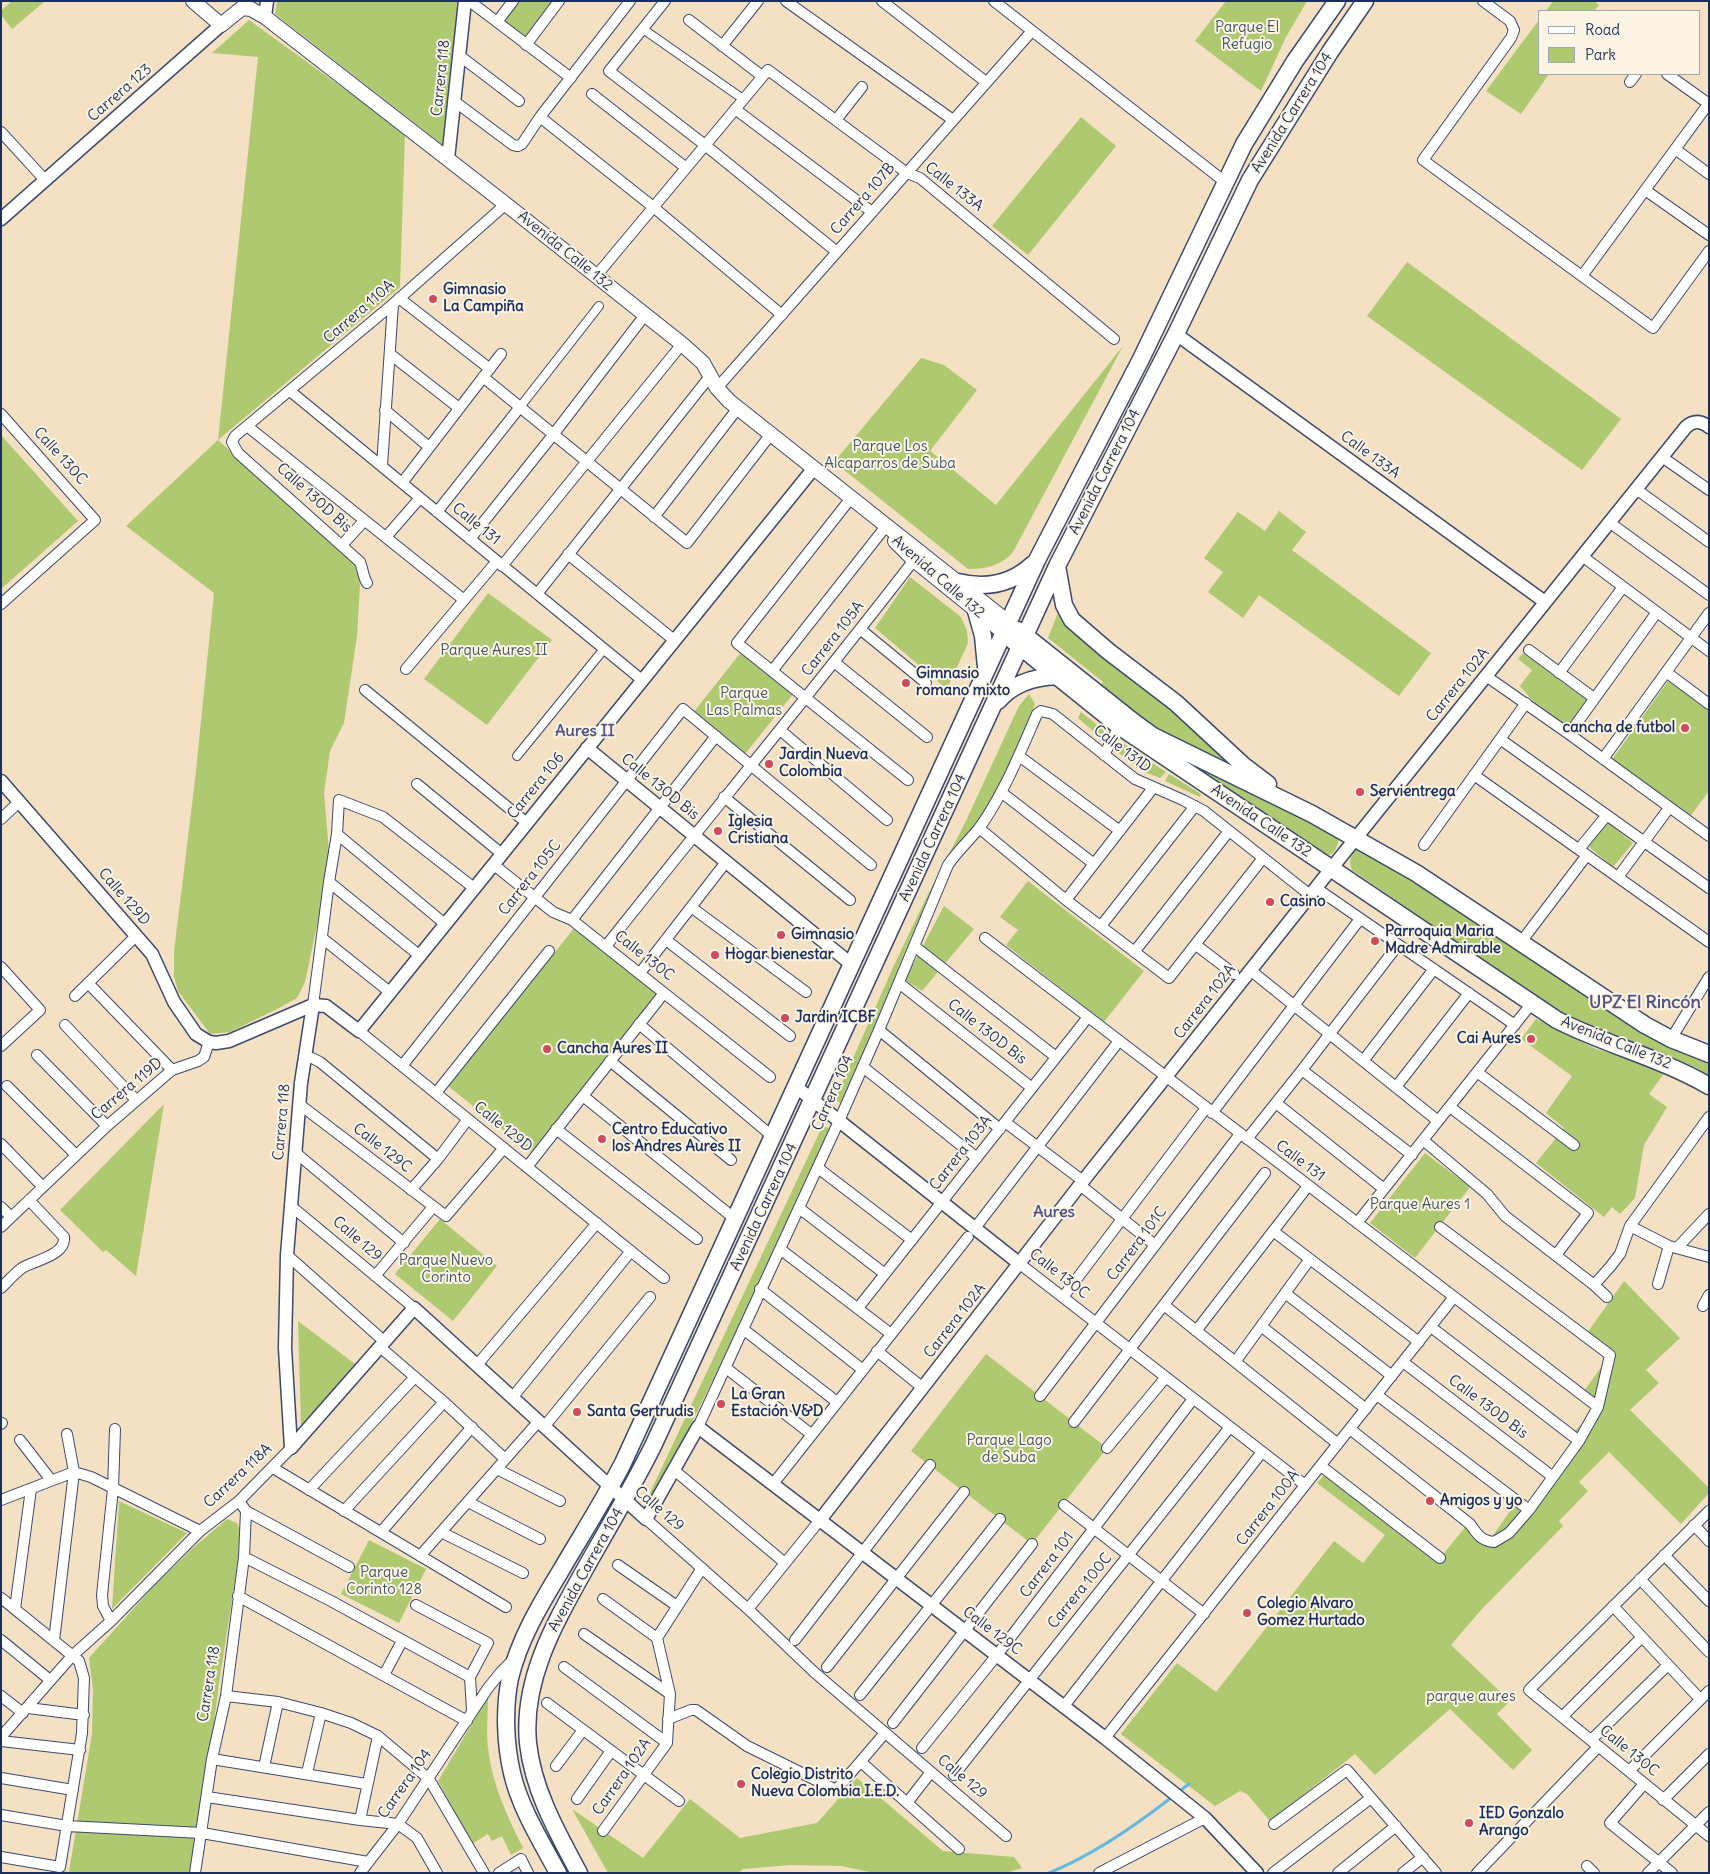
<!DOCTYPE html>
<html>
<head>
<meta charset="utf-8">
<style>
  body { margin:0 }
  #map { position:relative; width:1710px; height:1874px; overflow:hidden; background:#f4e0c3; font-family:Delius,sans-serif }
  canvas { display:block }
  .frame { position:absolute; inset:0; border:2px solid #1b2f5e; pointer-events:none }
  .legend { position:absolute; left:1538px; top:10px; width:162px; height:65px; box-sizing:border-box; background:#fcf5e5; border:1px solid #a2a6af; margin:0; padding:6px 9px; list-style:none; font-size:15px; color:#1b2f5e }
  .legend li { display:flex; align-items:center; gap:10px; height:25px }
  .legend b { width:25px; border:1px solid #a2a6af }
</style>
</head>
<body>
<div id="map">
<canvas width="1710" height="1874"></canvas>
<div class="frame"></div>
<ul class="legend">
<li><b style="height:6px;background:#fff"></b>Road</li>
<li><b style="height:14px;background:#aec96f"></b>Park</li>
</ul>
</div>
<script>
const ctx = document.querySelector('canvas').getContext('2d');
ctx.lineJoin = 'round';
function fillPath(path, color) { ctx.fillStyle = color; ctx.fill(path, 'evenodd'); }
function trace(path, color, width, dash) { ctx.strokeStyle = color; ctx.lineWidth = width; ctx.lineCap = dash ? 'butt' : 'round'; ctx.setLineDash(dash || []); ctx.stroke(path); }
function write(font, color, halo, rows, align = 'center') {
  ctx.font = font + ' Delius,sans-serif'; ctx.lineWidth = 4; ctx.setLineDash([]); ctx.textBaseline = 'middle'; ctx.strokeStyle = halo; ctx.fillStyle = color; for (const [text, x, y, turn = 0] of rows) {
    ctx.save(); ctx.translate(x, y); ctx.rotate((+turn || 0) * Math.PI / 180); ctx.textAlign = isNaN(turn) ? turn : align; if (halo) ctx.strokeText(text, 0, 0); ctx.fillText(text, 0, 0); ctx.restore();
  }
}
const green = new Path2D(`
  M12,1H44V2L12,29L1,15V11Z
  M277,1H461L443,145L275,14Z
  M517,1H555L525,39L502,21Z
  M1226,1H1307L1286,37L1261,91L1195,41Z
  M1553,1H1594L1599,5L1594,11H1546Z
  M249,20L405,133L400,287L218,440L361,568L357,636L344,723L330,751L324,793L330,864L305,982L297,998L279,1008L230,1032L210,1034L178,991L174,977V952L195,780L214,593L126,526L218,440L258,57L212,53Z
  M1539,20V74H1549L1521,114L1486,91Z
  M1081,117L1116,146L1028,255L992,226Z
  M1407,262L1621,419L1582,470L1367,316Z
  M1123,346L1013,552C1001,566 986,569 968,569L834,462L921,358L944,365L977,390L930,451L996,505Z
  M1,435L78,521L1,589Z
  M1279,511L1306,532L1292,550L1431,653L1399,696L1259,595L1243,618L1208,592L1223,572L1204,558L1238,512L1265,531Z
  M910,577L961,617L967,631L968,643L947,689L875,628Z
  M488,593L552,640L487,725L424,679Z
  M1059,610L1192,725L1237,770L1160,732L1099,687L1103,682L1048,638Z
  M742,651L794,693L745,754L693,713Z
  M1523,653L1587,700L1567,727L1538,707L1520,686L1532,670L1518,659Z
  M1668,681L1709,710V791L1689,818L1611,761Z
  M1029,694L1035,704L1028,723L992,799L974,827L953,854L910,940L842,1105L835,1099L895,963L927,896L965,823L1019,706Z
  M1081,712L1105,731L1101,738L1078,718Z
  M1121,742L1166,772L1160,778L1145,772L1117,752Z
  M1165,747L1335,833L1339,840C1336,848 1335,856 1325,855Z
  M1169,774L1201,794L1200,797L1165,781Z
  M1607,822L1633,843L1613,867L1588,846Z
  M1360,847L1365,848L1661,1043L1709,1060V1080L1591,1028L1569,1017L1528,991L1352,870C1348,860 1351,852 1360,847Z
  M1028,881L1144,971L1104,1022L1006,945L1018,930L1000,917Z
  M944,906L974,929L922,991L905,980Z
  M575,927L658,994L634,1027L531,1152L448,1086Z
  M1536,1019L1596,1049L1647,1064L1665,1072L1649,1094L1667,1107L1644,1145L1635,1198L1620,1214L1612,1207L1604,1217L1536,1163L1564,1128L1546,1113L1572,1076L1521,1039Z
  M164,1104L136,1276L106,1250L103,1252L60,1210Z
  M823,1125L831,1130C773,1254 716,1378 653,1499L648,1497Z
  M1425,1153L1470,1187L1415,1258L1370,1223Z
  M440,1219L497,1266L453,1321L395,1274Z
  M1624,1281L1680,1338L1646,1370L1659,1383L1630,1410L1709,1488V1493L1681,1524L1609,1452L1579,1482L1588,1491L1559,1521L1563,1526L1481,1610L1451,1645L1510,1701L1497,1714L1532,1750L1513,1770L1450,1709L1375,1775L1355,1754L1270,1821L1247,1794L1240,1791L1215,1806L1121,1734L1177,1663L1216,1692L1334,1541L1363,1563L1385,1535L1317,1483L1328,1471L1440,1558L1471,1520L1489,1541L1517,1501L1529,1510L1579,1442L1571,1435L1598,1407L1582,1394L1610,1355L1585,1336Z
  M298,1321L359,1367L301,1426Z
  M986,1354L1107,1448L1032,1544L911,1451Z
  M119,1501L187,1533L112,1609Z
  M227,1519L237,1523L240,1530L239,1556L219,1683L207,1780L192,1873H52L53,1869L69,1872L92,1734L93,1689L89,1658L152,1588L193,1548Z
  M369,1540L426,1569L399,1623L341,1594Z
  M488,1697C488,1714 486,1732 488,1748C492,1784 507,1816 523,1848L511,1855L502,1836L492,1841L488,1834L472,1844L438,1781Z
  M857,1778L943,1851L1014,1857L1022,1868L1006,1873H874L841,1866L791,1865L743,1869L738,1873H608L572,1809L643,1858L690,1799L740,1838L817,1823Z`);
const stream = new Path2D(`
  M1177,1793L1189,1784
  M1049,1873C1093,1855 1135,1826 1172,1797`);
const pedestrian = new Path2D(`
  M643,29L743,99
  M520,407L599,306
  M517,756L604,649`);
const minor = new Path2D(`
  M665,1L609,71L705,145L837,252
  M786,1L953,120
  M882,1L986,82
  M994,1L1225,182
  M1483,1L1510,21L1514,30L1511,38L1423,160L1653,328L1709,251
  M472,3L571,78
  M689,20L762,76
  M497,22L513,1
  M526,45L559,1
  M722,46L758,1
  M460,56L519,101
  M1667,74L1709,104
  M1630,82L1636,74
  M592,94L685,167
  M454,101L513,145L518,146L522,144L540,117L630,1
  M735,109L872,212
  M540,117L652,206L782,315
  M836,120L862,87
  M1,132L45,180
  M1675,149L1709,174
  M1645,190L1709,235
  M596,276L768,70L907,173L920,178L1114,339
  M1582,276L1709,103
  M399,298L490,369
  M390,354L459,408
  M483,377L687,543L771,434
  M717,388L1032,31
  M290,391L642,680
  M385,410L429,447
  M1,414L95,520L1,604
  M247,426L464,600
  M1662,457L1709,490
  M382,466L393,304
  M402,483L501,354
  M1636,489L1709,542
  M851,498L737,643L908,780
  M437,512L520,407
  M654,517L738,408
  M1609,522L1709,595
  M386,537L420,498
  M470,539L553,435L645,315
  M342,545L364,521
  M568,554L674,640
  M1582,556L1709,651
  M502,566L682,344
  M367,583C363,577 363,569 360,562L238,453L232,442L235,436L393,304L506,204
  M537,594L711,375
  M860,629L926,683
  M1529,650L1594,698
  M834,662L927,737
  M406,669L497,561
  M772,671L883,530
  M1666,672L1709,704
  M1559,673L1623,587
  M1486,676L1569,734L1709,836
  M365,690L527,823
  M780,730L887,820
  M1569,734L1657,612
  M1500,739L1709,888
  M1104,755L1119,726
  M1019,756L1120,831
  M1603,759L1709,613
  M1474,775L1709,942
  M417,784L502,854
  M1001,792L1094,864
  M724,797L850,900
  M1,819L19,802
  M979,828L1066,900L1169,978L1263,858
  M337,834L445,924
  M1424,845L1526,703
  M1579,849L1607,815
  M494,865L553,912L572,920L770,1077
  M1618,877L1669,808
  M329,882L420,956
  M1316,888L1515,1025
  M1066,900L1153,788
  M691,907L806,992
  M572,920L716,736
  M1101,926L1195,806
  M322,938L391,993
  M985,938L1598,1407
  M666,940L790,1036
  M1521,942L1587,855
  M1196,945L1234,974
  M606,946C708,817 814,690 914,560
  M914,946L1056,1057
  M1135,951L1229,831
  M1,967L40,1010L1,1046
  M1250,970L1438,1121
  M640,973L726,862
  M88,983L172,1070
  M899,983L1032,1088
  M75,996L136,936
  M313,1005L329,882L337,834L339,800L383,817L474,888
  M639,1024L772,1136
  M65,1025L136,1100
  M879,1030L1000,1129
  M359,1031L664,1278
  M1671,1039L1709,977
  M37,1055L107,1126
  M305,1058H312L320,1062L438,1159
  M610,1061L731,1160
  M1363,1061L1434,969
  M402,1066L683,709L871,865
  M863,1067L977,1158
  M1302,1070L1412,1155
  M1477,1072L1574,1145
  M7,1086L76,1155
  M1396,1087L1469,993
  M436,1093L549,951
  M583,1096L735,1219
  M1276,1103L1384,1189
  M299,1104L446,1216L504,1148
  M1450,1107L1588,1213L1556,1255
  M1212,1113L1360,919
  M1005,1122L1083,1181
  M556,1129L697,1239
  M1247,1139L1302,1070L1398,945
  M1423,1140L1487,1194L1505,1216L1594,1285L1607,1297
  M1,1144L42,1186
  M296,1153L404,1243
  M527,1167L664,993
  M818,1168L912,1240
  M1080,1185L1155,1245
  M411,1190L438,1159L468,1119
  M291,1206L414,1308
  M1,1207L11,1217
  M799,1208L885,1274
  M1357,1223L1532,1003
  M1630,1226L1669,1246L1709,1257
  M1,1227L107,1126L172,1070L198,1061L204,1057L209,1042
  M975,1228L1119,1041
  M1273,1231L1419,1342
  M1677,1248L1709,1214
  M780,1249L891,1334
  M287,1255L385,1342
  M1020,1264L1305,1485
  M375,1276L433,1207
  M1658,1284L1669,1246
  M1594,1285L1610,1267L1620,1254L1630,1226L1709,1117
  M1,1288C8,1281 14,1274 22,1268C32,1261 66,1256 64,1237L29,1200
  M760,1289L863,1370
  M1285,1293L1392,1376
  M1063,1297L1206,1108
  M1164,1305L1338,1444
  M1703,1306L1709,1295
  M858,1308L1088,1017
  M1261,1326L1366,1409
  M1431,1327L1579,1441
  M743,1329L837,1402
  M1196,1331L1308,1186
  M380,1347L444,1402L505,1459
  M877,1351L923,1388
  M1235,1362L1310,1259
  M1403,1362L1553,1477
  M477,1365L597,1223
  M726,1368L811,1434
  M1377,1395L1529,1510
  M1040,1396L1240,1134
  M512,1398L631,1251
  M1074,1422L1265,1173
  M1,1424L2,1423
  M544,1427L650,1297
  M698,1427L839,1121L879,1030L948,865C957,851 970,840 980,827C1004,793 1020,753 1037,714L1041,711L1053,714L1135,779L1183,800L1204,811L1310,895
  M1350,1429L1470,1524C1477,1534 1481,1541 1494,1542L1509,1533L1529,1510L1579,1441L1598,1407L1610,1355L1440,1227
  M20,1440L51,1480
  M1107,1448L1166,1377
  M1321,1466L1440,1558
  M273,1468L506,1607
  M497,1469L560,1501
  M674,1470L785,1563
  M773,1484L968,1237
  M309,1490L415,1377
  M1,1500L74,1472L91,1477L200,1531
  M468,1502L540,1539
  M1064,1505L1204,1614
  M246,1511L349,1567
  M344,1511L444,1402
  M1709,1511L1529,1690L1709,1836
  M646,1519L748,1609L814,1672L1006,1836
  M1694,1525L1709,1541
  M381,1532L472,1427
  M441,1532L523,1573
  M1664,1555L1709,1601
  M420,1556L538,1422
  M244,1557L331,1601L470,1677
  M618,1565L677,1606
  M1640,1579L1709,1652
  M238,1596L467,1721
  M1,1598L79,1661L84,1678L82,1733L60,1867L1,1857
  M603,1599L657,1638
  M416,1605L488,1643L470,1677L472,1711
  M1613,1606L1700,1699
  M15,1609L31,1489
  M748,1609L820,1520
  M111,1621L103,1606L102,1595L113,1489L115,1429
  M584,1634L670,1694
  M657,1638L670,1694L667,1743
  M657,1638L702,1568
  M1,1640L50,1680
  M795,1640L930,1465
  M54,1641L74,1472L67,1434
  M564,1667L667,1743
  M827,1667L964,1492
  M384,1675L402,1641
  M860,1695L1000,1519
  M1,1696L23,1713
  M226,1696L278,1702L321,1713L351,1723L378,1736L429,1779L484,1873
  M547,1703L679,1801
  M1064,1706L1262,1452
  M28,1708L84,1715
  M1562,1717L1642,1637
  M668,1719L691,1710H696L747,1746L836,1790L885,1733
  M893,1723L1032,1544
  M1,1737L72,1656L111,1621L200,1531L239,1501L291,1448
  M1105,1738L1454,1297
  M1591,1740L1668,1665
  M1,1741L80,1750
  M922,1748L997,1655L1193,1399
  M212,1759L366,1784
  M861,1762L959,1849
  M556,1766L583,1730
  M264,1767L278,1702
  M1629,1771L1709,1691
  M307,1773L321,1713
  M954,1775L1230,1427
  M1,1778L73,1790
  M1644,1784L1610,1823L1672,1873
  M207,1797L360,1820L398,1824L417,1838L437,1873
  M577,1799L611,1751
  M1663,1800L1709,1754
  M907,1803L931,1772
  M1,1815L67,1826L202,1833L368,1862
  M360,1820L378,1736
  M1274,1824L1347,1770L1436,1873
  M603,1831L667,1743
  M1587,1866L1594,1873
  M195,1873L212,1759L226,1696L244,1557L246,1511L239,1501
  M360,1873L398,1824L488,1688L501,1672L514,1659
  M499,1873L521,1859L528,1873
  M1099,1873L1205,1818
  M1273,1873L1371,1798
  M1338,1873L1396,1826
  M1403,1873L1423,1857
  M1477,1873L1598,1747
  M1648,1873L1709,1812`);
const tertiary = new Path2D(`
  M265,17L267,1
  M448,159L465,1
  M1,219L221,25
  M1176,334L1545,602
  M587,748L851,964
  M1,781L152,954L174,1002L196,1034L209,1042L216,1043L229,1041L313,1005L326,1006L359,1031L814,468
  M795,1086L1020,1264
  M291,1448L414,1308L646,1519L698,1427L1105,1738L1205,1818L1257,1873
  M291,1448L285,1348L287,1255L301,1083L313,1005
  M820,1520L1083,1181L1323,879L1686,427C1694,420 1701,421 1709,427`);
const secondary = new Path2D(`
  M193,1L221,25L242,8L251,9L265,17L503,202L682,344L703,363L717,388L729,401L1008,622
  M895,541L914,560L1003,632`);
const primary = new Path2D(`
  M1057,566L1064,605L1072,620L1108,651L1176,703L1243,765L1268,784
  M958,582C987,589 1012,584 1033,564
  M976,611L983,636L986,667
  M1018,630L1135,723L1153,736L1312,814L1416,873L1645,1025L1671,1039L1709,1054
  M1012,640L1119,726L1557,1020C1606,1045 1661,1058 1709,1086
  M998,701C1013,683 1034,677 1057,676
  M558,1873C541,1841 520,1808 512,1773C505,1743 504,1708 510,1678C519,1640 540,1605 560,1572C581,1536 604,1500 623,1463L1037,560L1141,359L1244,144L1295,61L1337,1
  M579,1873C557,1832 533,1790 528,1743C522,1679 555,1623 585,1569C608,1528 632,1488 653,1446L1057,566L1176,334L1250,180L1330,52L1365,1`);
const markers = [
  [433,299,5,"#d1495b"],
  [906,683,5,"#d1495b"],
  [1685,728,5,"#d1495b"],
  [769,764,5,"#d1495b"],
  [1360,792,5,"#d1495b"],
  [718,831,5,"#d1495b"],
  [1270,902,5,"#d1495b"],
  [781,935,5,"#d1495b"],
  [1375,941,5,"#d1495b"],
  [715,955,5,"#d1495b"],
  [785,1018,5,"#d1495b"],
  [1531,1039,5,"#d1495b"],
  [547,1049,5,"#d1495b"],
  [602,1139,5,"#d1495b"],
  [721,1404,5,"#d1495b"],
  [577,1412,5,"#d1495b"],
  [1430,1501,5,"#d1495b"],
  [1247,1613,5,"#d1495b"],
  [741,1784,5,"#d1495b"],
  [1469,1823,5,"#d1495b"]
];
const parkNames = [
  ["Parque El",1247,28],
  ["Refugio",1247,45],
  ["Parque Los",890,447],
  ["Alcaparros de Suba",890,464],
  ["Parque Aures II",494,651],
  ["Parque",744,694],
  ["Las Palmas",744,711],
  ["Parque Aures 1",1420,1205],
  ["Parque Nuevo",446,1261],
  ["Corinto",446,1278],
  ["Parque Lago",1009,1441],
  ["de Suba",1009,1458],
  ["Parque",384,1573],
  ["Corinto 128",384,1590],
  ["parque aures",1471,1697]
];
const streetNames = [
  ["Carrera 118",441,78,-84],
  ["Carrera 123",120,93,-41],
  ["Avenida Carrera 104",1292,113,-58],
  ["Calle 133A",954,187,38],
  ["Carrera 107B",863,199,-49],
  ["Avenida Calle 132",565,251,39],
  ["Carrera 110A",359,312,-41],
  ["Calle 133A",1370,455,36],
  ["Calle 130C",60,456,48],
  ["Avenida Carrera 104",1105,472,-63],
  ["Calle 130D Bis",314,498,42],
  ["Calle 131",476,524,39],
  ["Avenida Calle 132",938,577,41],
  ["Carrera 105A",833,639,-52],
  ["Carrera 102A",1458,685,-51],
  ["Calle 131D",1122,749,37],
  ["Carrera 106",536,786,-51],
  ["Calle 130D Bis",660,787,39],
  ["Avenida Calle 132",1261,821,34],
  ["Avenida Carrera 104",933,838,-65],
  ["Carrera 105C",530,878,-52],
  ["Calle 129D",124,897,49],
  ["Calle 130C",644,956,38],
  ["Carrera 102A",1205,1002,-52],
  ["Calle 130D Bis",987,1032,38],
  ["Avenida Calle 132",1616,1043,22],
  ["Carrera 119D",127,1089,-40],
  ["Carrera 104",833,1093,-66],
  ["Carrera 118",282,1122,-85],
  ["Calle 129D",503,1127,39],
  ["Calle 129C",382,1148,38],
  ["Carrera 103A",961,1153,-52],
  ["Calle 131",1300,1161,37],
  ["Avenida Carrera 104",764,1207,-65],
  ["Calle 129",357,1239,41],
  ["Carrera 101C",1137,1244,-53],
  ["Calle 130C",1059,1274,38],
  ["Carrera 102A",955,1321,-52],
  ["Calle 130D Bis",1488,1407,37],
  ["Carrera 118A",238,1476,-43],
  ["Carrera 100A",1268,1508,-52],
  ["Calle 129",659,1509,41],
  ["Carrera 101",1047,1565,-53],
  ["Avenida Carrera 104",586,1570,-61],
  ["Carrera 100C",1080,1591,-51],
  ["Calle 129C",992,1631,37],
  ["Carrera 118",209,1684,-81],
  ["Calle 130C",1629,1751,39],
  ["Carrera 102A",622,1777,-55],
  ["Calle 129",962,1777,40],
  ["Carrera 104",405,1784,-55]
];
const poiNames = [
  ["Gimnasio",443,290],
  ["La Campiña",443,307],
  ["Gimnasio",916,674],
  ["romano mixto",916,691],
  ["cancha de futbol",1675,728,"right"],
  ["Jardin Nueva",779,755],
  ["Colombia",779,772],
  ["Servientrega",1370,792],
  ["Iglesia",728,822],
  ["Cristiana",728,839],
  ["Casino",1280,902],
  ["Parroquia Maria",1385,932],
  ["Madre Admirable",1385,949],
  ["Gimnasio",791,935],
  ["Hogar bienestar",725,955],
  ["Jardin ICBF",795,1018],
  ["Cai Aures",1521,1039,"right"],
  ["Cancha Aures II",557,1049],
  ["Centro Educativo",612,1130],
  ["los Andres Aures II",612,1147],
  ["La Gran",731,1395],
  ["Estación V&D",731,1412],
  ["Santa Gertrudis",587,1412],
  ["Amigos y yo",1440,1501],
  ["Colegio Alvaro",1257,1604],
  ["Gomez Hurtado",1257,1621],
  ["Colegio Distrito",751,1775],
  ["Nueva Colombia I.E.D.",751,1792],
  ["IED Gonzalo",1479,1814],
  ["Arango",1479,1831]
];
const neighbourhoodNames = [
  ["Aures II",585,731],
  ["Aures",1054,1212]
];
const quarterNames = [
  ["UPZ El Rincón",1645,1003]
];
fillPath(green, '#aec96f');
trace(stream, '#63b9df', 3);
trace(pedestrian, '#3c4a6d', 10);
trace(minor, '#3c4a6d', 12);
trace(tertiary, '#3c4a6d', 15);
trace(secondary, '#3c4a6d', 16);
trace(primary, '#3c4a6d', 19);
trace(pedestrian, '#fff', 8);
trace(minor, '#fff', 10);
trace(tertiary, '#fff', 12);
trace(secondary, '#fff', 14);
trace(primary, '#fff', 16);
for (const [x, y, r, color] of markers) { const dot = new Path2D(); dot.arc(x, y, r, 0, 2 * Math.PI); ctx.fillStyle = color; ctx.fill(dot); trace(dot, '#fcf5e5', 2); }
write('15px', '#405662', '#fcf5e5', parkNames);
write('15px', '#1b2f5e', '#fcf5e5', streetNames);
write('bold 15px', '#1b2f5e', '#fcf5e5', poiNames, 'left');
write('bold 16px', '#525481', '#fcf5e5', neighbourhoodNames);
write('bold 18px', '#525481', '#fcf5e5', quarterNames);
</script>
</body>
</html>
